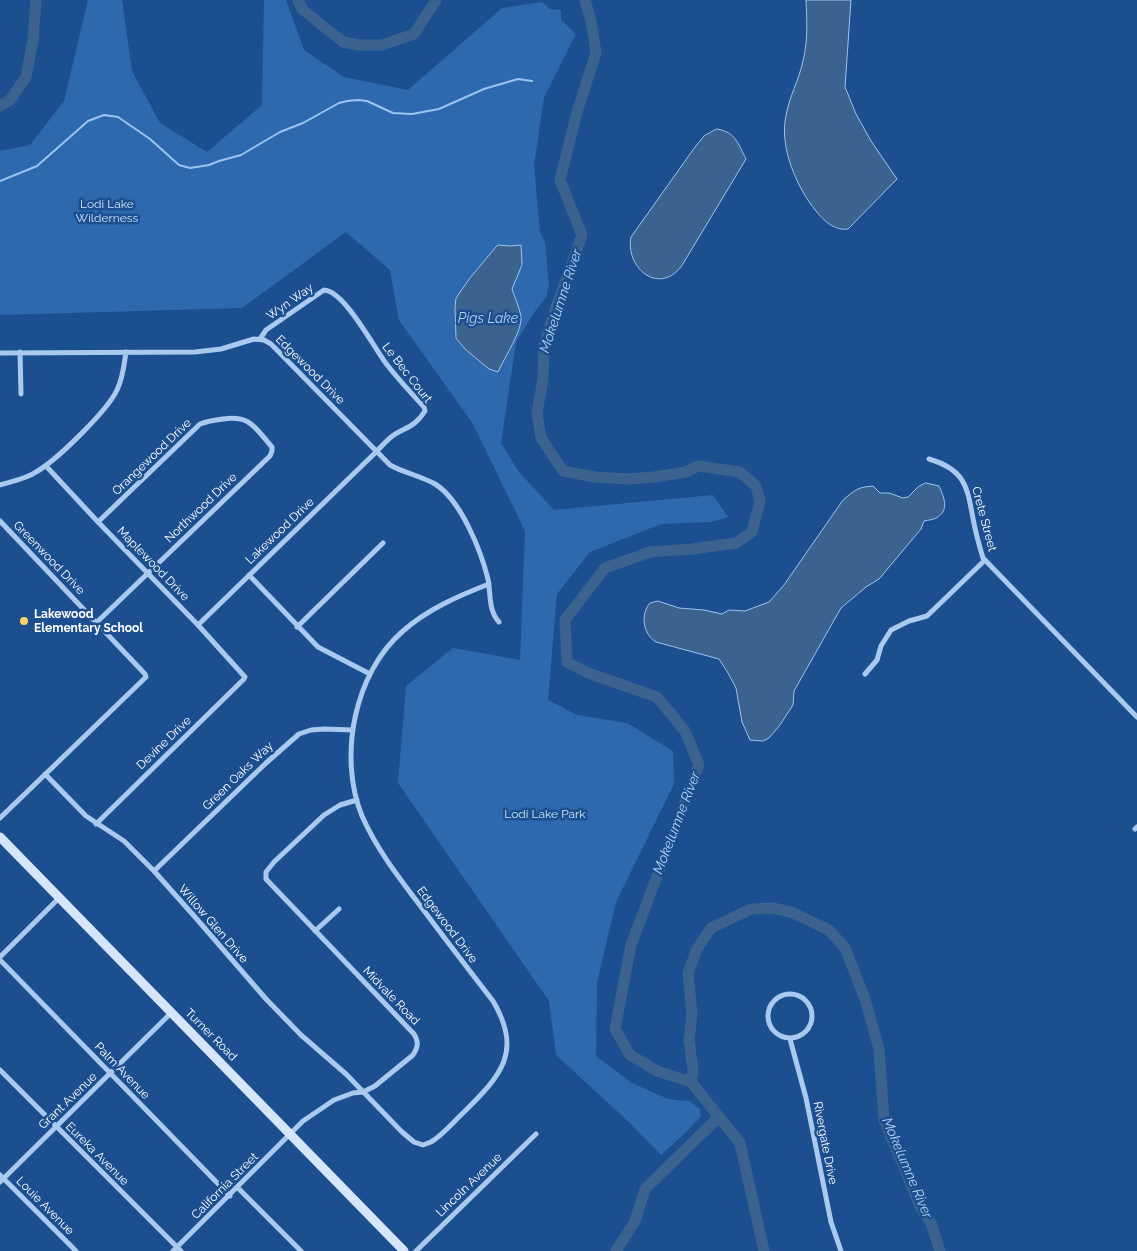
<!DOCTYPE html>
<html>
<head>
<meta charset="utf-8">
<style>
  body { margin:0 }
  canvas { display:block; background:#1b4f8f }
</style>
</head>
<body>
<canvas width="1137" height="1251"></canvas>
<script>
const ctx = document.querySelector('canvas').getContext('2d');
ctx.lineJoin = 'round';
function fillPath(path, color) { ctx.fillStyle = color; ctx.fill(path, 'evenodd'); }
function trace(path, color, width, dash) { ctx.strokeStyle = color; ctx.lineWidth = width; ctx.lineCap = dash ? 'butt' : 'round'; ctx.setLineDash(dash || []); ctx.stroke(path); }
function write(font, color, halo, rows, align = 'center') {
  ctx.font = font + ' Raleway,sans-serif'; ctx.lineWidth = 5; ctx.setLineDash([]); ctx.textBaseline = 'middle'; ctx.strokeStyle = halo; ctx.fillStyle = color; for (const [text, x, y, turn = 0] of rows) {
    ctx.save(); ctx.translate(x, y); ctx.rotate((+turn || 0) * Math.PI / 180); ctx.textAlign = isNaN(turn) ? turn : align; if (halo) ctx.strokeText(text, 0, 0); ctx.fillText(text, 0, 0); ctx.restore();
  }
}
const green = new Path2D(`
  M88,0H122L132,71L160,123L207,152L262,105L264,0H286L304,50L344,77L408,90L502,8L542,2L550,9L561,10V20L576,34L544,98L534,165L540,232L545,242L549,287L547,291V296L533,314L516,342L501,443L519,472L554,510L713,495L728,517L711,522L661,524L590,552L557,594L548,700L577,715L627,723L673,751L674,784L616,902L597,982L596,1056L632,1083L668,1099L689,1101L700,1109L701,1116L686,1132L661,1155L631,1124L556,1055L549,1001L398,783L406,686L453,648L520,660L525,531L473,424L399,320L390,270L346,232L242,308L0,315V151L30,145L64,101Z`);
const water = new Path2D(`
  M806,0H851L845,87L856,114L871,141L897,179L848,229C835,231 824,221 816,211C797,188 779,147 786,116C789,97 799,80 803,61C808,41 807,21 806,0Z
  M717,129C736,132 738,144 746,159L681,267C657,296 625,266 631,237L695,147L704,136Z
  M498,245L510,246L521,245L522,265L512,289C515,298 519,307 521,316C523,330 504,358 498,372L489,369L465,349L456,338L455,308L456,298L470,278Z
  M926,483L939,486C944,497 950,511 936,518C932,520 928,520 924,521L921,529L879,579L866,587L841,608L794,691L793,705L780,725L769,738L763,741L750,740L742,722L736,688L728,673L719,659L656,642C643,634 640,615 650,603L658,601L679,608L704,610L722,614L729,610L745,611L769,602L784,585L843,500C855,490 858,487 873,486L880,493H889L903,498L908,497L918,487Z`);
const stream = new Path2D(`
  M0,181L37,166L88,121L104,115L118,117L150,139L179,165L190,168L209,165L219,161L241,155L280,132L303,123L339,103L347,101L358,100L367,101L393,113L412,114L439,109L484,89L518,79L532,81`);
const river = new Path2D(`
  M298,0L302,9L343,42L358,45H382L414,34L436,0
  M585,0L591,21L596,53L577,112L560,180L582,235L555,310L544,345L543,379L537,413L541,438L563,471L595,477L628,479L654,477L686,472L698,466L740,472L756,486L760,501L752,532L736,543L692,549L650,552L605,568L565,620L567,662L588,673L657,697L685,731L699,765L631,945L615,1029L630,1055L657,1071L691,1082L693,1071L689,1040L692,1015L688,973L697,949L711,928L751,909L772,908L791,912L829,930L845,948L865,999L879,1049L884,1120L921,1208L931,1223L940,1251
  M0,106L10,100L26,77L33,40L36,0
  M691,1082L740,1143L764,1251
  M616,1251L635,1221L645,1189L719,1117`);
const minor = new Path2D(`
  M20,352L21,394
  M0,353L195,352L221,349L254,339L264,340L271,344L390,465C404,473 421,476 435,484C461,500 481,551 488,579C491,594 488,610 499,622
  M929,459C970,471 967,492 975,528C977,538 980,548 983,558L1137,717
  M46,466L98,522L198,625L245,677L244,679L96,824
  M0,485C12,481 26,479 36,472C57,460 107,411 117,390C123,378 124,365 126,352
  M0,521L145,674L146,677L0,818
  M249,575L318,647L370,674
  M97,622L270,456L272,451V447C255,428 251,415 223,419C215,420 208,421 200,424L98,522
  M198,625L376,452C382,446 389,437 397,433C410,426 416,425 425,411L424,407C412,394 399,380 388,366C375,350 345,291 324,290L266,330L260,339
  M297,627L383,543
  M865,674L877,660L881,646L891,630L909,621L927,616L985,560
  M45,774L86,816L124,841L154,871L195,917L266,999L301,1035L346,1074L402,1132L414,1142L423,1145L431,1142C444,1134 454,1121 465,1111C501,1075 523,1052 493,1001C469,970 445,939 422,908C400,879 377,850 362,816C338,757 354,673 403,631C428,609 458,596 489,584
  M1135,829L1137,827
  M154,871L266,763L299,734L311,730L324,729L353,730
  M315,931L339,909
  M0,957L59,898
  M0,960L230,1196
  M768 1016a22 22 0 1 1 44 0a22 22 0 1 1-44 0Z
  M790,1039L806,1098L831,1222L841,1251
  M0,1070L181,1251
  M0,1175L76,1251
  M0,1182L171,1013
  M238,1188L301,1251
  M173,1251L303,1121L334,1100L353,1093L363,1092L375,1086L413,1055C418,1047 419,1042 414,1034L266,879V872L274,862L324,815L340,805L357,800
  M416,1251L536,1134`);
const secondary = new Path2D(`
  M0,837L404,1251`);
const markers = [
  [24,621,5,"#ffd166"]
];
const parkNames = [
  ["Lodi Lake",107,204],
  ["Wilderness",107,218],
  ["Lodi Lake Park",545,814]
];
const streetNames = [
  ["Wyn Way",290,302,-35],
  ["Edgewood Drive",310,370,45],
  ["Le Bec Court",407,373,52],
  ["Orangewood Drive",152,457,-44],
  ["Northwood Drive",201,508,-44],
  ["Crete Street",984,519,75],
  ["Lakewood Drive",280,531,-44],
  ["Greenwood Drive",49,558,46],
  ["Maplewood Drive",153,564,46],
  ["Devine Drive",164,743,-44],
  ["Green Oaks Way",238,776,-44],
  ["Willow Glen Drive",213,924,49],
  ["Edgewood Drive",447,925,53],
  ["Midvale Road",391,996,46],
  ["Turner Road",211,1035,45],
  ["Palm Avenue",122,1071,46],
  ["Grant Avenue",68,1101,-44],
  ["Rivergate Drive",825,1143,79],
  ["Eureka Avenue",97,1154,45],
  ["Lincoln Avenue",469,1185,-44],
  ["California Street",225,1186,-45],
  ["Louie Avenue",45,1206,45]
];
const poiNames = [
  ["Lakewood",34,614],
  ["Elementary School",34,628]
];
const waterNames = [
  ["Mokelumne River",561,301,-72],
  ["Pigs Lake",488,319],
  ["Mokelumne River",677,823,-69],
  ["Mokelumne River",907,1168,67]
];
fillPath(green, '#2e69ad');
fillPath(water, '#3c6290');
trace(water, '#9cc4f0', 1);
trace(stream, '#9cc4f0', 2);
trace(river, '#3c6290', 11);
trace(minor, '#a9c9ee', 5);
trace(secondary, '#d6e6fa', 9);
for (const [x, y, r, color] of markers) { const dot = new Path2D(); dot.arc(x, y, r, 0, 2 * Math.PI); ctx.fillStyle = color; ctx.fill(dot); trace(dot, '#1b4f8f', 2); }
write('12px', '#cfe3fa', '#1b4f8f', parkNames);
write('12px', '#fff', '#1b4f8f', streetNames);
write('bold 12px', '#fff', '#1b4f8f', poiNames, 'left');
write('italic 14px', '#b5d3f5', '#1b4f8f', waterNames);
</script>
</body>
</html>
